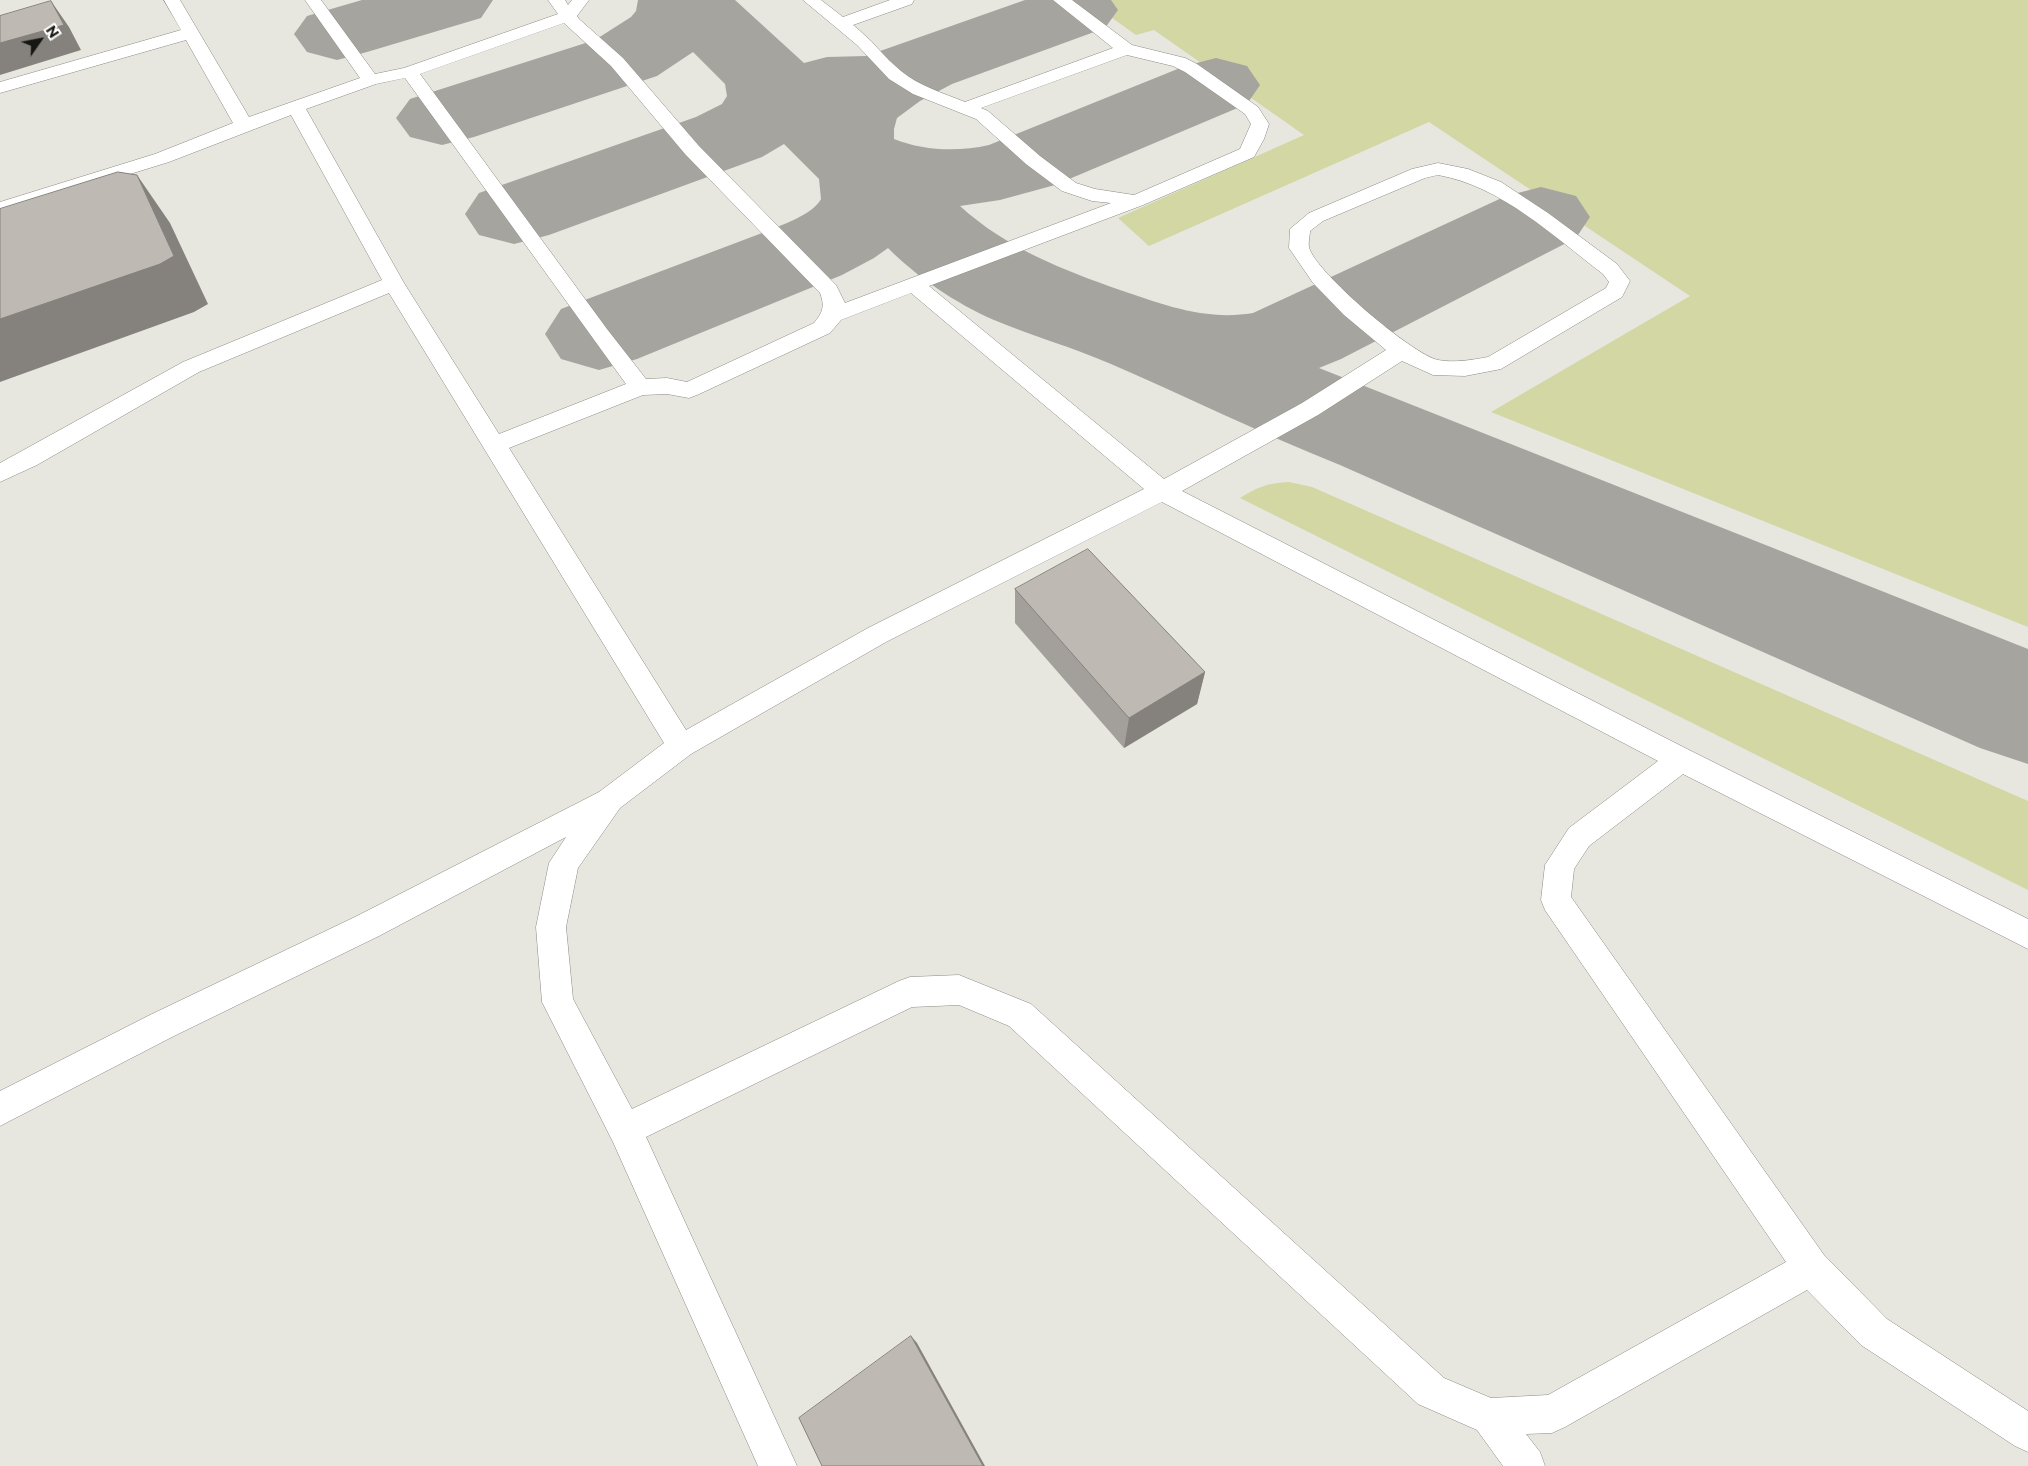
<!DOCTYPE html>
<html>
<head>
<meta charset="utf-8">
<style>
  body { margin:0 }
  #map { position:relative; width:2028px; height:1466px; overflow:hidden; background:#e7e6df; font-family:Montserrat,sans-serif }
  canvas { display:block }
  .north { position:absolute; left:15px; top:15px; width:50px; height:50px; -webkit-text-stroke:4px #fff; paint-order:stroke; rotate:57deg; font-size:14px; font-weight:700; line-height:20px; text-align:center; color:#161613 }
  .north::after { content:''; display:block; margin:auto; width:18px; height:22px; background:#161613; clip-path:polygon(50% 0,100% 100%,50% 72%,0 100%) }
</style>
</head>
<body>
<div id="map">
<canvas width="2028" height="1466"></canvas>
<div class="north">N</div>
</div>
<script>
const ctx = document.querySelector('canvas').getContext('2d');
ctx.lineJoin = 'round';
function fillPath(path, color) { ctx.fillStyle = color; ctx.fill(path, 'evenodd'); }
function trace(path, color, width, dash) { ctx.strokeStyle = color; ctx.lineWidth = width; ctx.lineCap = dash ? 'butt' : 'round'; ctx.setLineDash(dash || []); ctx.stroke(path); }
const green = new Path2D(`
  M1087,0H2028V627L1491,412L1690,296L1429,122L1149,246L1118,218L1304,135L1154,30L1136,35Z
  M1289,482L1312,487L2028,801V890L1240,498C1258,487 1268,483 1289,482Z`);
const taxiway = new Path2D(`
  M362,0H493L481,18L367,52L337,60L307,52L294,34L307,16Z
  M638,0H735L804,63L827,57L866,56L1025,0H1111L1118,10L1105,28L952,84L920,101L897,118L894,129V139C924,151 958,152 989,145L1185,66L1216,58L1247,66L1260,85L1247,104L1055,185L1000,200L960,206C1006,248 1063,270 1120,290C1164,305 1206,321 1253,313L1506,196L1541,187L1576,196L1590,217L1576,238L1341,359L1319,368L2028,649V764L1980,748L1340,465C1262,434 1187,397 1111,364C1072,347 1032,336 994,320C955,303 917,277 888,248L874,258L842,275L637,359L599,370L561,359L545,334L561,309L770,230C785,224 814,213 821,199L819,179L784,144L762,157L549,235L514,244L479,235L465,214L479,193L696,117L722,104L727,96L725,84L693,52L657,76L474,137L442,145L410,137L396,118L410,99L595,40L631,17L636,11Z`);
const minor = new Path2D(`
  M164,0H180L249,117L360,78L305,0H321L375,74L404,68L558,14L548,0H565L568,5L572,0H589L577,16L579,19L623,58L699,146L836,285L845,303L1111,203L1092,201L1062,191L1026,164L976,119L913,94L889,79L857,45L803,0H821L843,17L890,0H914L912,4L853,25C871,39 884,57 901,71C919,86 943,93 965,102L1113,48L1053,0H1072L1132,45L1185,58L1197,64L1258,107L1269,124L1264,139L1254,157L1143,205L929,286L1164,479L1302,403L1386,350L1344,315L1313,283L1289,248L1290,229L1309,213L1412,169L1438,163L1468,169L1501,182L1548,213L1617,264L1630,281L1622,297L1501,369L1465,376L1433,375L1402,361L1318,415L1182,491L1691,751L2028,919V949L1683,774L1589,846L1574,869L1571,897L1824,1255L1887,1319L2028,1411V1452L2015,1446L1861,1345L1807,1290L1565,1427L1552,1433L1526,1434L1540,1452L1545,1466H1503L1477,1430L1418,1404L1009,1026L959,1005L912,1007L646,1137L797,1466H758L613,1142L542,1002L536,927L549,863L566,837L379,936L174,1036L0,1126V1091L152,1014L357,916L599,792L664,743L389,293L199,372L37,465L0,482V463L183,362L382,280L291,115L169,162L0,214V202L155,154L233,123L186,40L0,93V82L181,30ZM564,23L611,66L685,154L820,293C825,306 823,312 814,323L687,382L667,378L646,379L607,329L420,74ZM1127,55L1173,66L1185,72L1245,114L1251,124L1240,149L1134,195L1095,189L1076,183L1040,156L988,111L981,108ZM405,78L626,384L499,434L404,283L306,109L376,84ZM1438,175C1501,186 1553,236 1603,274L1609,282L1606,288L1488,357C1472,360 1454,363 1438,360C1413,355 1314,271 1309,247C1308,242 1310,236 1310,231L1323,221L1425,178ZM911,293L1144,489L868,628L686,730L509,448L643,395L667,394L689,398L697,395L830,333L841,320ZM1162,502L1658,761L1569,828L1545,865L1541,900L1545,910L1786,1262L1548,1395L1491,1398L1444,1378L1031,1004L959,975L910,977L899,981L632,1109L573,999L566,927L578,868L620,808L691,754L886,642Z`);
const wall = new Path2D(`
  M1015,589L1205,672L1197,704L1124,748L1015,623Z`);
const shadedWall = new Path2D(`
  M51,1L69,27L81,50L0,75V43Z
  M137,175L170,223L208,304L194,312L0,382V319Z
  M1205,672L1197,704L1124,748L1129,718Z
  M911,1336L917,1343L985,1466H983Z`);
const building = new Path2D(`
  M51,1L64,25L0,43V16Z
  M118,172L137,175L174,256L160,264L0,319V209Z
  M1088,549L1205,672L1129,718L1015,589Z
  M911,1336L983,1466H822L799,1418Z`);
fillPath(green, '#d3d7a4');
fillPath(taxiway, '#a6a49f');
trace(minor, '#8b8a84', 1);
fillPath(minor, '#fff');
fillPath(wall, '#a39f9a');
fillPath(shadedWall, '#85827d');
fillPath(building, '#beb9b3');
trace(building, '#85827d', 1);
</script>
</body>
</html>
